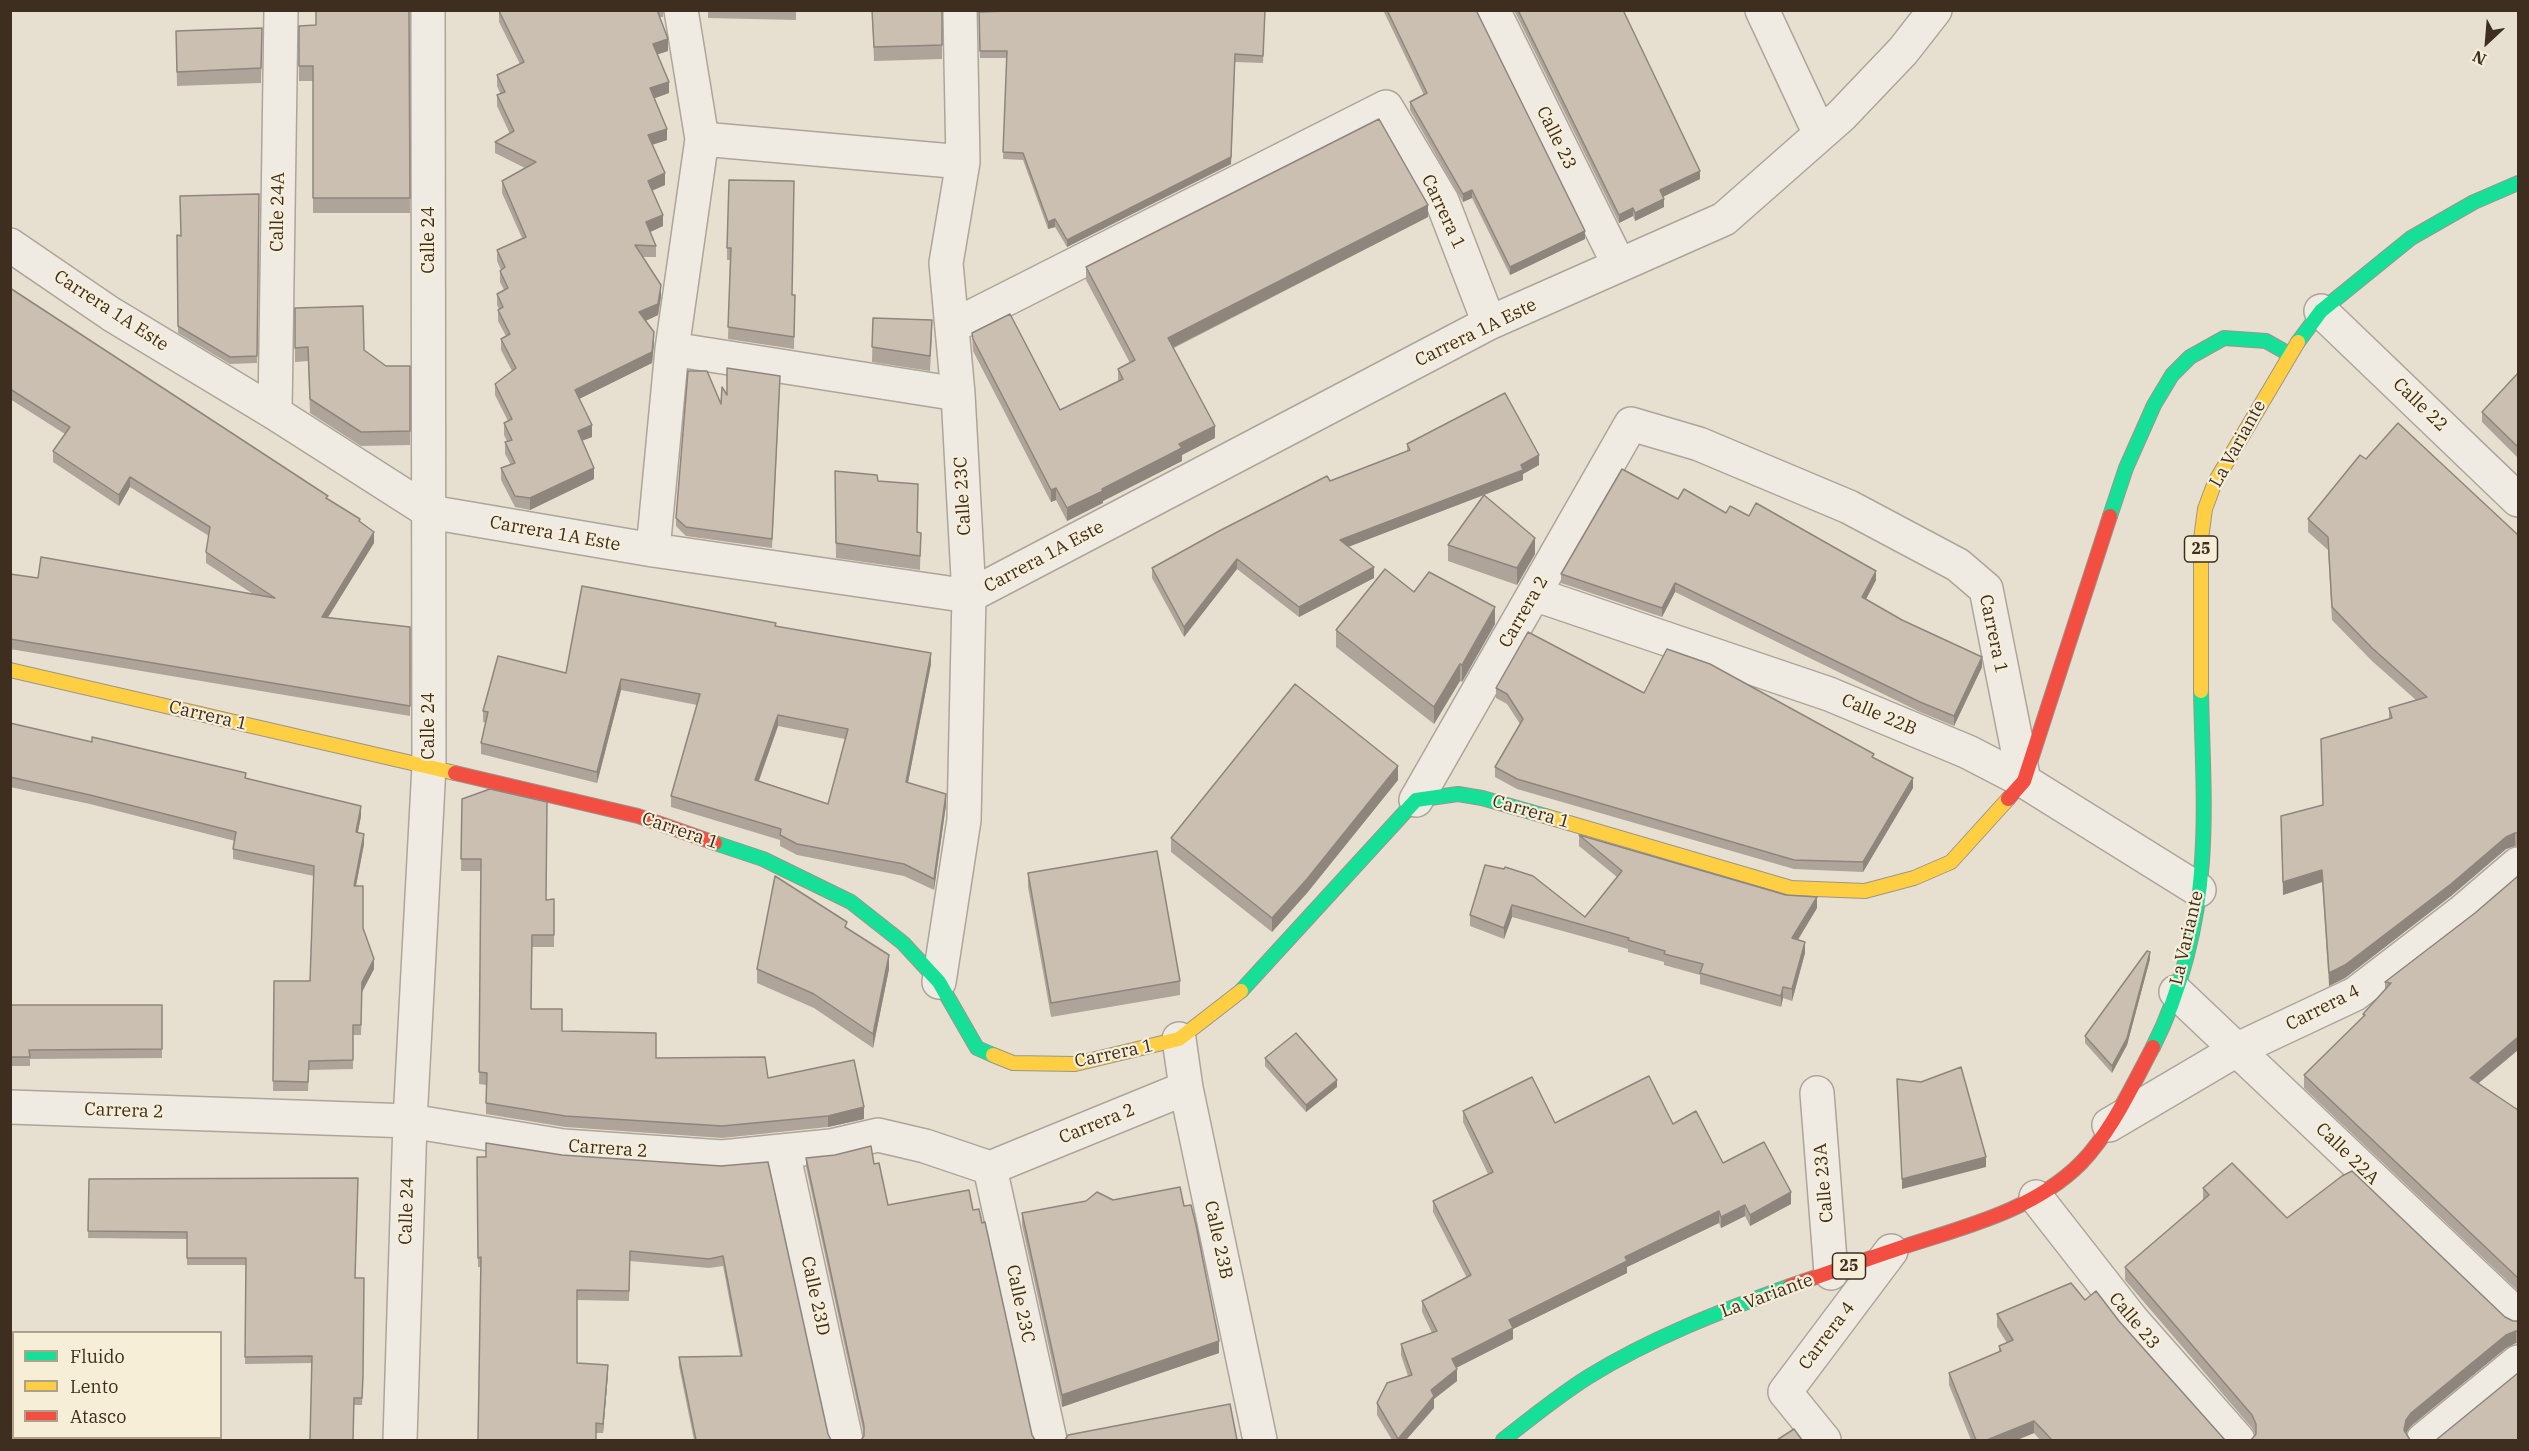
<!DOCTYPE html>
<html>
<head>
<meta charset="utf-8">
<style>
  body { margin:0 }
  #map { position:relative; width:2529px; height:1451px; overflow:hidden; background:#e7e0d1; font-family:"IBM Plex Serif",serif }
  canvas { display:block }
  .frame { position:absolute; inset:0; border:12px solid #3d2e20; pointer-events:none }
  .legend { position:absolute; left:12px; top:1331px; width:210px; height:108px; box-sizing:border-box; background:#f7eed8; border:2px solid #ada18e; margin:0; padding:8px 10px; list-style:none; font-size:18px; color:#3d2e20 }
  .legend li { display:flex; align-items:center; gap:12px; height:30px }
  .legend b { width:30px; border:2px solid #ada18e }
  .north { position:absolute; left:2457px; top:12px; width:60px; height:60px; -webkit-text-stroke:4px #f7eed8; paint-order:stroke; rotate:206deg; font-size:16px; font-weight:700; line-height:24px; text-align:center; color:#3d2e20 }
  .north::after { content:''; display:block; margin:auto; width:21px; height:27px; background:#3d2e20; clip-path:polygon(50% 0,100% 100%,50% 72%,0 100%) }
</style>
</head>
<body>
<div id="map">
<canvas width="2529" height="1451"></canvas>
<div class="frame"></div>
<ul class="legend">
<li><b style="height:8px;background:#16e098"></b>Fluido</li>
<li><b style="height:8px;background:#ffcf43"></b>Lento</li>
<li><b style="height:8px;background:#f24e42"></b>Atasco</li>
</ul>
<div class="north">N</div>
</div>
<script>
const ctx = document.querySelector('canvas').getContext('2d');
ctx.lineJoin = 'round';
function trace(path, color, width, dash) { ctx.strokeStyle = color; ctx.lineWidth = width; ctx.lineCap = dash ? 'butt' : 'round'; ctx.setLineDash(dash || []); ctx.stroke(path); }
function fillPath(path, color) { ctx.fillStyle = color; ctx.fill(path, 'evenodd'); }
function write(font, color, halo, rows, align = 'center') {
  ctx.font = font + ' "IBM Plex Serif",serif'; ctx.lineWidth = 4.5; ctx.setLineDash([]); ctx.textBaseline = 'middle'; ctx.strokeStyle = halo; ctx.fillStyle = color; for (const [text, x, y, turn = 0] of rows) {
    ctx.save(); ctx.translate(x, y); ctx.rotate((+turn || 0) * Math.PI / 180); ctx.textAlign = isNaN(turn) ? turn : align; if (halo) ctx.strokeText(text, 0, 0); ctx.fillText(text, 0, 0); ctx.restore();
  }
}
const street = new Path2D(`
  M1493,10L1619,265
  M1762,10L1820,134
  M702,139L963,162
  M10,245L111,314L275,413L430,512L653,550L969,596L1489,323L1724,219L1841,116L1903,51L1935,10
  M2321,311L2518,500
  M953,326L1386,107L1442,201L1489,323
  M672,349L958,394
  M275,413L281,10
  M653,550L672,349L702,139L681,10
  M1534,594L1829,694L1968,752L2024,781L2199,890
  M1416,800L1631,424L1699,444L1849,507L1958,565L1986,589L2024,781
  M939,982L964,820L969,596L958,394L946,263L963,162L960,10
  M2176,992L2518,1316
  M1179,1039L1186,1088L1260,1440
  M1817,1093L1831,1273
  M10,1107L410,1121L563,1146L722,1157L831,1146L878,1135L925,1146L990,1168L1186,1088
  M2109,1125L2238,1049L2355,994L2463,911L2518,864
  M783,1152L846,1440
  M990,1168L1050,1440
  M2036,1197L2133,1321L2238,1440
  M400,1440L410,1121L429,766L428,10
  M1824,1440L1785,1392L1891,1251
  M2423,1440L2518,1362`);
const fast = new Path2D(`
  M2298,342L2321,311L2411,238L2474,202L2518,183
  M2110,516L2126,468L2154,405L2172,375L2190,357L2224,338L2266,341L2289,354
  M715,843L763,859L851,902L903,943L939,982L977,1048L993,1055
  M1241,991L1416,800L1458,794L1482,798L1545,816
  M2153,1047C2181,992 2198,924 2202,861C2206,805 2202,747 2201,691
  M1503,1440C1531,1418 1558,1396 1588,1377C1651,1338 1721,1311 1790,1286`);
const slow = new Path2D(`
  M10,670L455,773
  M2201,691V539L2205,509L2215,482L2298,342
  M1545,816L1791,888L1865,891L1914,878L1951,862L2008,799
  M993,1055L1013,1063L1075,1064L1179,1039L1241,991`);
const jam = new Path2D(`
  M455,773L638,816L715,843
  M2008,799L2024,781L2110,516
  M1790,1286C1828,1273 1867,1259 1906,1246C1967,1226 2034,1210 2081,1163C2112,1131 2132,1086 2153,1047`);
const wall = new Path2D(`
  M409,10L410,213H313V81H299V26L316,25Z
  M663,10V17H659L668,51L657,54L669,93L654,98L667,140L652,145L665,185L652,191L663,226L650,232L656,246V257H643L661,297L658,315L645,321L654,343L652,363L579,399L592,437L582,441L594,479L530,510L515,507L501,480V468L511,465L505,454V442L507,441L504,435V423L508,421L495,395V384L512,371L501,350V339L506,336L498,321V310L499,309L497,305V294L504,290L500,282V271L501,270L497,261V250L522,238L502,193V181L525,168L495,153V142L510,134L497,106V95L500,93L497,86V75L520,64L499,22V11Z
  M708,10H796V20L708,18Z
  M872,10L942,45V59L874,61Z
  M1265,10L1263,63L1235,62L1231,164L1067,247L1055,227L1048,229L1023,160L1003,159L1007,58H980L979,12Z
  M1383,10H1476L1585,239L1510,275L1472,198L1463,202L1410,110V102L1424,95Z
  M1514,10H1623L1700,179L1663,197L1664,207L1635,221L1633,216L1619,223Z
  M262,28L261,83L177,86L176,31Z
  M729,180L792,295H795L794,349L728,339L730,260H727V248Z
  M259,194L257,363L230,364L178,333L177,235L181,236Z
  M1428,217L1174,348L1215,438L1182,455V461L1103,501V503L1067,521L1056,500L1051,502L973,351L972,333L1060,410L1118,381V369L1130,363L1086,280V267Z
  M10,288L328,499L360,522L374,543L328,617L410,627V716L10,649V574L38,578L253,594L206,563V552L209,536L130,487L119,506L53,462V451L65,434L10,399Z
  M295,308L364,350L386,366H410V445L361,446L310,413L308,361L295,362Z
  M873,318L932,334L930,371L872,362Z
  M2518,373V458L2482,422V412Z
  M780,385L772,548L686,536L676,526V518L721,404L727,395Z
  M1407,444L1539,465L1523,474V480L1348,547L1374,578L1299,617L1237,569L1184,637L1152,578V568L1330,481L1407,451Z
  M2366,459L2518,535V846H2515L2506,849L2451,896L2345,978L2329,986L2322,882L2283,895L2281,829L2323,805L2389,719V708L2416,700L2372,661L2332,620L2328,550L2308,532V519Z
  M835,471L878,481L917,532L921,533L920,570L836,558Z
  M1678,499L1726,513L1749,516L1876,580L1866,599L1982,667L1954,726L1920,712L1675,592L1662,617L1561,583V574Z
  M1448,545L1535,554L1517,585L1448,561Z
  M1414,592L1495,624L1462,682L1460,681L1434,724L1336,647V630Z
  M776,626L931,664L908,782L946,805L934,890L904,876L797,855L780,846V840L671,807V796L697,705L621,690L597,783L481,754V743L486,723L483,722V711L566,673ZM778,726L845,739L828,804L759,781Z
  M1496,688L1644,693L1874,758L1913,788L1863,872L1794,869L1517,789L1495,777V767L1520,724L1507,704L1496,698Z
  M10,723L246,779L361,816L358,832L364,844L356,886L363,928L374,969L362,992L361,1035H353V1069L309,1070L308,1091H273L274,981H310L314,876L233,859V849L235,841L90,804L10,787Z
  M1398,780L1307,893L1272,932L1171,852V838Z
  M462,799L547,900L554,899V947H532L531,1009L562,1031L656,1058L768,1078L864,1119L828,1127L722,1138L565,1127L486,1114V1085L479,1084L481,871H461Z
  M1579,835L1817,908L1798,940L1805,953L1792,1001L1783,998L1781,1007L1700,984V975L1664,965V962L1628,952V949L1512,917L1504,939L1470,926V915L1485,865L1585,917L1617,877L1579,846Z
  M1028,873L1180,981V995L1051,1017L1028,887Z
  M2518,876V1050L2479,1083L2518,1110V1291L2304,1088V1075L2363,1018V1014L2385,989V982L2475,913Z
  M847,928L889,969L873,1048L814,1008L757,983V969Z
  M2150,959L2127,1045L2112,1073L2085,1043V1036Z
  M10,1005H162V1058L30,1059V1066H10Z
  M1265,1058L1337,1087L1306,1112L1265,1066Z
  M1463,1111L1555,1123L1673,1124L1723,1163L1791,1204L1750,1226L1745,1216L1721,1228L1719,1223L1627,1267V1273L1513,1329V1339L1456,1368L1457,1381L1434,1399V1408L1406,1440H1392L1377,1415V1403L1408,1376L1401,1355V1344L1432,1333L1422,1312V1301L1467,1278L1433,1212V1201L1488,1174L1463,1122Z
  M562,1155L721,1166L828,1434L831,1440H694L679,1366V1357L740,1356L723,1266L709,1268L630,1261L629,1301L577,1300V1363L608,1374L603,1433H596L481,1267H478L477,1157Z
  M806,1158L874,1164L888,1205L973,1210L1032,1435H864L806,1167Z
  M89,1179L356,1278L363,1383L362,1405H354L312,1363L245,1364L246,1265H187V1239L88,1238Z
  M2203,1188L2287,1218L2513,1321H2518V1344L2516,1343L2506,1348L2411,1426L2406,1433L2255,1434L2252,1428L2125,1280V1267L2203,1200Z
  M1113,1200L1184,1206L1219,1353L1062,1407L1022,1225V1213Z
  M2085,1300L2119,1321L2225,1440H2040L2034,1433L2017,1440H1971L1949,1385V1373L1999,1352V1346L2007,1343L1997,1327V1314Z
  M10,1353L14,1354V1412H10Z`);
const shadedWall = new Path2D(`
  M668,39V51L653,56V44Z
  M1235,54L1231,164L1067,247V240Z
  M669,82V93L650,100V88Z
  M667,129V140L648,146V135Z
  M1700,171V179L1660,198V190Z
  M665,173V185L648,192V181Z
  M1472,190V198L1463,202V194Z
  M1664,199V207L1635,221V213Z
  M1428,205V217L1168,350V338Z
  M1633,208V216L1619,223V215Z
  M663,215V226L646,234V222Z
  M1055,219V227L1048,229V222Z
  M1585,231V239L1510,275V267Z
  M661,285V297L658,315L639,324V312Z
  M654,332V343L652,363L575,401V390Z
  M592,425V437L578,442V431Z
  M1215,426V438L1182,455V461L1103,501V503L1067,521V508L1179,444Z
  M1539,455V465L1523,474V480L1340,550V540L1521,465Z
  M594,468V479L530,510V498Z
  M130,477V487L119,506V495Z
  M1056,488V500L1051,502V490Z
  M374,532V543L322,627V617Z
  M1535,538V554L1517,585V568Z
  M1237,559V569L1184,637V627Z
  M1374,567V578L1299,617V607Z
  M1876,571V580L1862,607V597Z
  M1675,583V592L1662,617V608Z
  M1495,607V624L1462,682V665Z
  M931,653V664L906,793V782Z
  M1982,657V667L1954,726V716Z
  M1460,664V681L1434,724V707Z
  M621,679V690L597,783V772Z
  M778,715V726L755,791V780Z
  M1398,766V780L1307,893L1272,932V918Z
  M1913,778V788L1863,872V862Z
  M946,794V805L934,890V879Z
  M361,806V816L356,841V832Z
  M2515,833V846L2506,849L2451,896L2345,978L2329,986V973L2506,837Z
  M364,834V844L354,896V886Z
  M2322,870V882L2283,895V882Z
  M1817,897V908L1792,949V938Z
  M1512,905V917L1504,939V928Z
  M1805,942V953L1792,1001V989Z
  M2150,952V959L2127,1045L2112,1073V1066Z
  M889,955V969L873,1048V1034Z
  M374,959V969L362,992L361,1035L362,982Z
  M1783,987V998L1781,1007V996Z
  M2518,1037V1050L2470,1090V1078Z
  M1337,1080V1087L1306,1112V1105Z
  M864,1107V1119L828,1127V1116Z
  M1986,1157V1167L1902,1189V1179Z
  M1791,1192V1204L1750,1226V1215Z
  M1745,1205V1216L1721,1228V1217Z
  M1719,1211V1223L1627,1267V1273L1513,1329V1339L1452,1370V1359L1509,1320L1625,1257Z
  M2516,1331V1343L2506,1348L2411,1426L2406,1433L2404,1430L2406,1420L2411,1413L2506,1335Z
  M1219,1341V1353L1062,1407V1395Z
  M608,1365V1374L603,1433V1424Z
  M1457,1369V1381L1434,1399V1408L1406,1440H1398L1431,1390Z
  M2034,1421V1433L2017,1440H1987Z`);
const building = new Path2D(`
  M316,10H409L410,198H313V66H299V26L316,25Z
  M657,10L668,39L653,44L669,82L650,88L667,129L648,135L665,173L648,181L663,215L646,222L656,246L635,245L661,285L658,304L639,312L654,332L652,352L575,390L592,425L578,431L594,468L530,498L515,496L501,468L515,463L505,442L512,440L504,423L512,419L495,384L516,368L501,339L510,334L498,310L503,307L497,294L508,288L500,271L505,267L497,250L526,237L502,181L536,162L495,142L514,131L497,95L505,92L497,75L524,62L499,11Z
  M872,10H942V45L874,47Z
  M1009,10H1265L1263,56L1235,54L1231,157L1067,240L1055,219L1048,222L1023,153L1003,152L1007,51H980L979,12L1009,11Z
  M1387,10H1476L1585,231L1510,267L1472,190L1463,194L1410,102L1427,93Z
  M1518,10H1623L1700,171L1660,190L1664,199L1635,213L1633,208L1619,215Z
  M262,28L261,68L177,72L176,31Z
  M1379,119L1428,205L1168,338L1215,426L1179,444L1182,448L1102,489L1103,491L1067,508L1056,488L1051,490L973,339L972,333L1010,314L1060,410L1123,379L1118,369L1135,360L1086,267Z
  M729,180L794,181L792,295H795L794,337L728,327L731,248H727Z
  M259,194L257,356L230,357L178,326L177,235L181,236L180,196Z
  M10,288L328,496L326,498L360,519L359,521L374,532L322,617L410,627V706L10,639V574L38,578L41,557L275,598L206,552L210,527L130,477L119,495L53,451L70,427L10,389Z
  M363,306L364,350L386,366H410V431L361,432L310,399L308,347L295,348V308Z
  M873,318L932,320L930,356L872,347Z
  M727,368L780,376L772,539L686,527L676,518L688,371H707L721,404L722,387L727,395Z
  M2518,373V447L2482,412Z
  M1505,393L1539,455L1521,465L1523,470L1340,540L1374,567L1299,607L1237,559L1184,627L1152,568L1221,530L1327,476L1330,481L1410,450L1407,444Z
  M2398,423L2518,535V833H2515L2506,837L2451,884L2345,965L2329,973L2322,870L2283,882L2281,816L2323,805L2321,739L2392,718L2389,708L2427,697L2372,648L2332,607L2328,537L2308,519L2360,455L2366,459Z
  M1622,469L1678,499L1684,489L1726,513L1730,506L1749,516L1756,503L1876,571L1862,597L1902,620L1982,657L1954,716L1920,702L1675,583L1662,608L1561,574Z
  M835,471L877,475L878,481L918,484L917,532L921,533L920,556L836,543Z
  M1484,495L1535,538L1517,568L1448,545Z
  M1385,569L1414,592L1429,572L1495,607L1462,665L1460,664L1434,707L1336,630Z
  M582,586L776,623L775,626L931,653L906,782L946,794L934,879L904,864L797,844L780,835L781,829L671,796L700,694L621,679L597,772L481,743L488,712L483,711L498,656L566,673ZM778,715L848,729L828,804L755,780Z
  M1528,632L1644,693L1667,649L1710,664L1874,754L1872,757L1913,778L1863,862L1794,860L1517,779L1495,767L1523,719L1507,694L1496,688Z
  M1295,684L1398,766L1307,879L1272,918L1171,838Z
  M10,723L92,742V737L246,773L245,778L361,806L356,832L364,834L354,886H363V928L374,959L362,982L361,1025H353V1060L309,1061L308,1082L273,1081L274,981H310L314,866L233,849L236,832L90,795L10,777Z
  M490,789L547,802L546,900L554,899V935H532L531,1009H562V1031L656,1033V1058L765,1057L768,1078L854,1060L864,1107L828,1116L722,1126L565,1116L486,1103L487,1073L479,1072L481,859H461L462,799Z
  M1579,835L1786,895L1817,897L1792,938L1805,942L1792,989L1783,987L1781,996L1700,973L1703,964L1664,954L1665,951L1628,940L1629,938L1512,905L1504,928L1470,915L1485,865L1504,869L1505,867L1533,876L1585,917L1622,871Z
  M1157,851L1180,981L1051,1003L1028,873Z
  M775,876L847,922L845,927L889,955L873,1034L814,994L757,969Z
  M2518,876V1037L2470,1078L2518,1110V1278L2304,1075L2365,1015L2363,1014L2391,983L2385,982L2475,913Z
  M2147,951L2150,952L2127,1038L2112,1066L2085,1036Z
  M10,1005H162V1049L29,1050L30,1057H10Z
  M1296,1033L1337,1080L1306,1105L1265,1058Z
  M1961,1067L1986,1157L1902,1179L1897,1079L1921,1082Z
  M1649,1076L1673,1124L1696,1111L1723,1163L1764,1142L1791,1192L1750,1215L1745,1205L1721,1217L1719,1211L1625,1257L1627,1261L1509,1320L1513,1328L1452,1359L1457,1369L1431,1390L1434,1396L1398,1439L1377,1403L1387,1383L1412,1375L1401,1344L1437,1331L1422,1301L1471,1275L1433,1201L1493,1172L1463,1111L1532,1077L1555,1123Z
  M486,1143L562,1155L721,1166L768,1162L828,1434L831,1440H696L679,1357L742,1356L723,1256L709,1259L630,1251L629,1291L577,1290V1363L608,1365L603,1424L596,1423V1440H478L481,1257L478,1258L477,1157H486Z
  M871,1146L874,1164L879,1163L888,1205L969,1190L973,1210L979,1209L982,1223L985,1222L1032,1435L1035,1440H861L864,1436V1426L806,1158L835,1155Z
  M2232,1163L2287,1218L2342,1176L2352,1171L2505,1317L2513,1321H2518V1331H2516L2506,1335L2411,1413L2406,1420L2404,1430L2410,1440H2251L2256,1434V1424L2252,1415L2125,1267L2209,1195L2203,1188Z
  M358,1178L355,1278H364L363,1376L362,1398H354L353,1440H310L312,1356L245,1357L246,1258H187V1232L88,1231L89,1179Z
  M1180,1187L1184,1206L1191,1205L1196,1225L1219,1341L1062,1395L1022,1213L1086,1201L1097,1192L1113,1200Z
  M2071,1283L2085,1300L2096,1291L2119,1321L2225,1440H2052L2034,1421L1987,1440H1976L1949,1373L2001,1351L1999,1346L2013,1340L1997,1314Z
  M10,1353L14,1354V1405H10Z
  M2518,1373V1440H2436Z
  M1230,1404L1237,1440H1065L1068,1435Z
  M1794,1429L1802,1440H1777Z`);
const shields = [
  [2201,549,33],
  [1849,1266,33]
];
const shieldNames = [
  ["25",2201,549],
  ["25",1849,1266]
];
const streetNames = [
  ["Calle 23",1556,138,64],
  ["Calle 24A",278,212,-89],
  ["Carrera 1",1443,212,65],
  ["Calle 24",429,240,-90],
  ["Carrera 1A Este",111,311,33],
  ["Carrera 1A Este",1476,333,-26],
  ["Calle 22",2420,405,44],
  ["La Variante",2238,444,-61],
  ["Calle 23C",963,496,-93],
  ["Carrera 1A Este",555,534,10],
  ["Carrera 1A Este",1044,557,-28],
  ["Carrera 2",1524,612,-60],
  ["Carrera 1",1993,634,78],
  ["Calle 22B",1879,715,23],
  ["Carrera 1",208,716,13],
  ["Calle 24",429,726,-90],
  ["Carrera 1",1531,812,16],
  ["Carrera 1",680,831,19],
  ["La Variante",2187,938,-77],
  ["Carrera 4",2323,1008,-27],
  ["Carrera 1",1114,1054,-12],
  ["Carrera 2",124,1111,2],
  ["Carrera 2",1097,1124,-22],
  ["Carrera 2",608,1149,4],
  ["Calle 22A",2347,1154,44],
  ["Calle 23A",1824,1183,-95],
  ["Calle 24",407,1211,-88],
  ["Calle 23B",1218,1240,78],
  ["Calle 23D",815,1296,78],
  ["La Variante",1767,1296,-20],
  ["Calle 23C",1020,1304,78],
  ["Calle 23",2134,1321,50],
  ["Carrera 4",1827,1336,-53]
];
trace(street, '#ada599', 36);
trace(fast, '#9c958a', 16);
trace(slow, '#9c958a', 16);
trace(jam, '#9c958a', 16);
trace(street, '#efebe3', 33);
trace(fast, '#16e098', 14);
trace(slow, '#ffcf43', 14);
trace(jam, '#f24e42', 14);
fillPath(wall, '#afa499');
fillPath(shadedWall, '#8e867d');
fillPath(building, '#cbbfb2');
trace(building, '#8e867d', 1.5);
for (const [x, y, w] of shields) { const box = new Path2D(); box.roundRect(x - w / 2, y - 13, w, 26, 4.5); ctx.fillStyle = '#f7eed8'; ctx.fill(box); trace(box, '#3d2e20', 1.5); }
write('bold 16px', '#3d2e20', null, shieldNames);
write('18px', '#3d2e20', '#f7eed8', streetNames);
</script>
</body>
</html>
